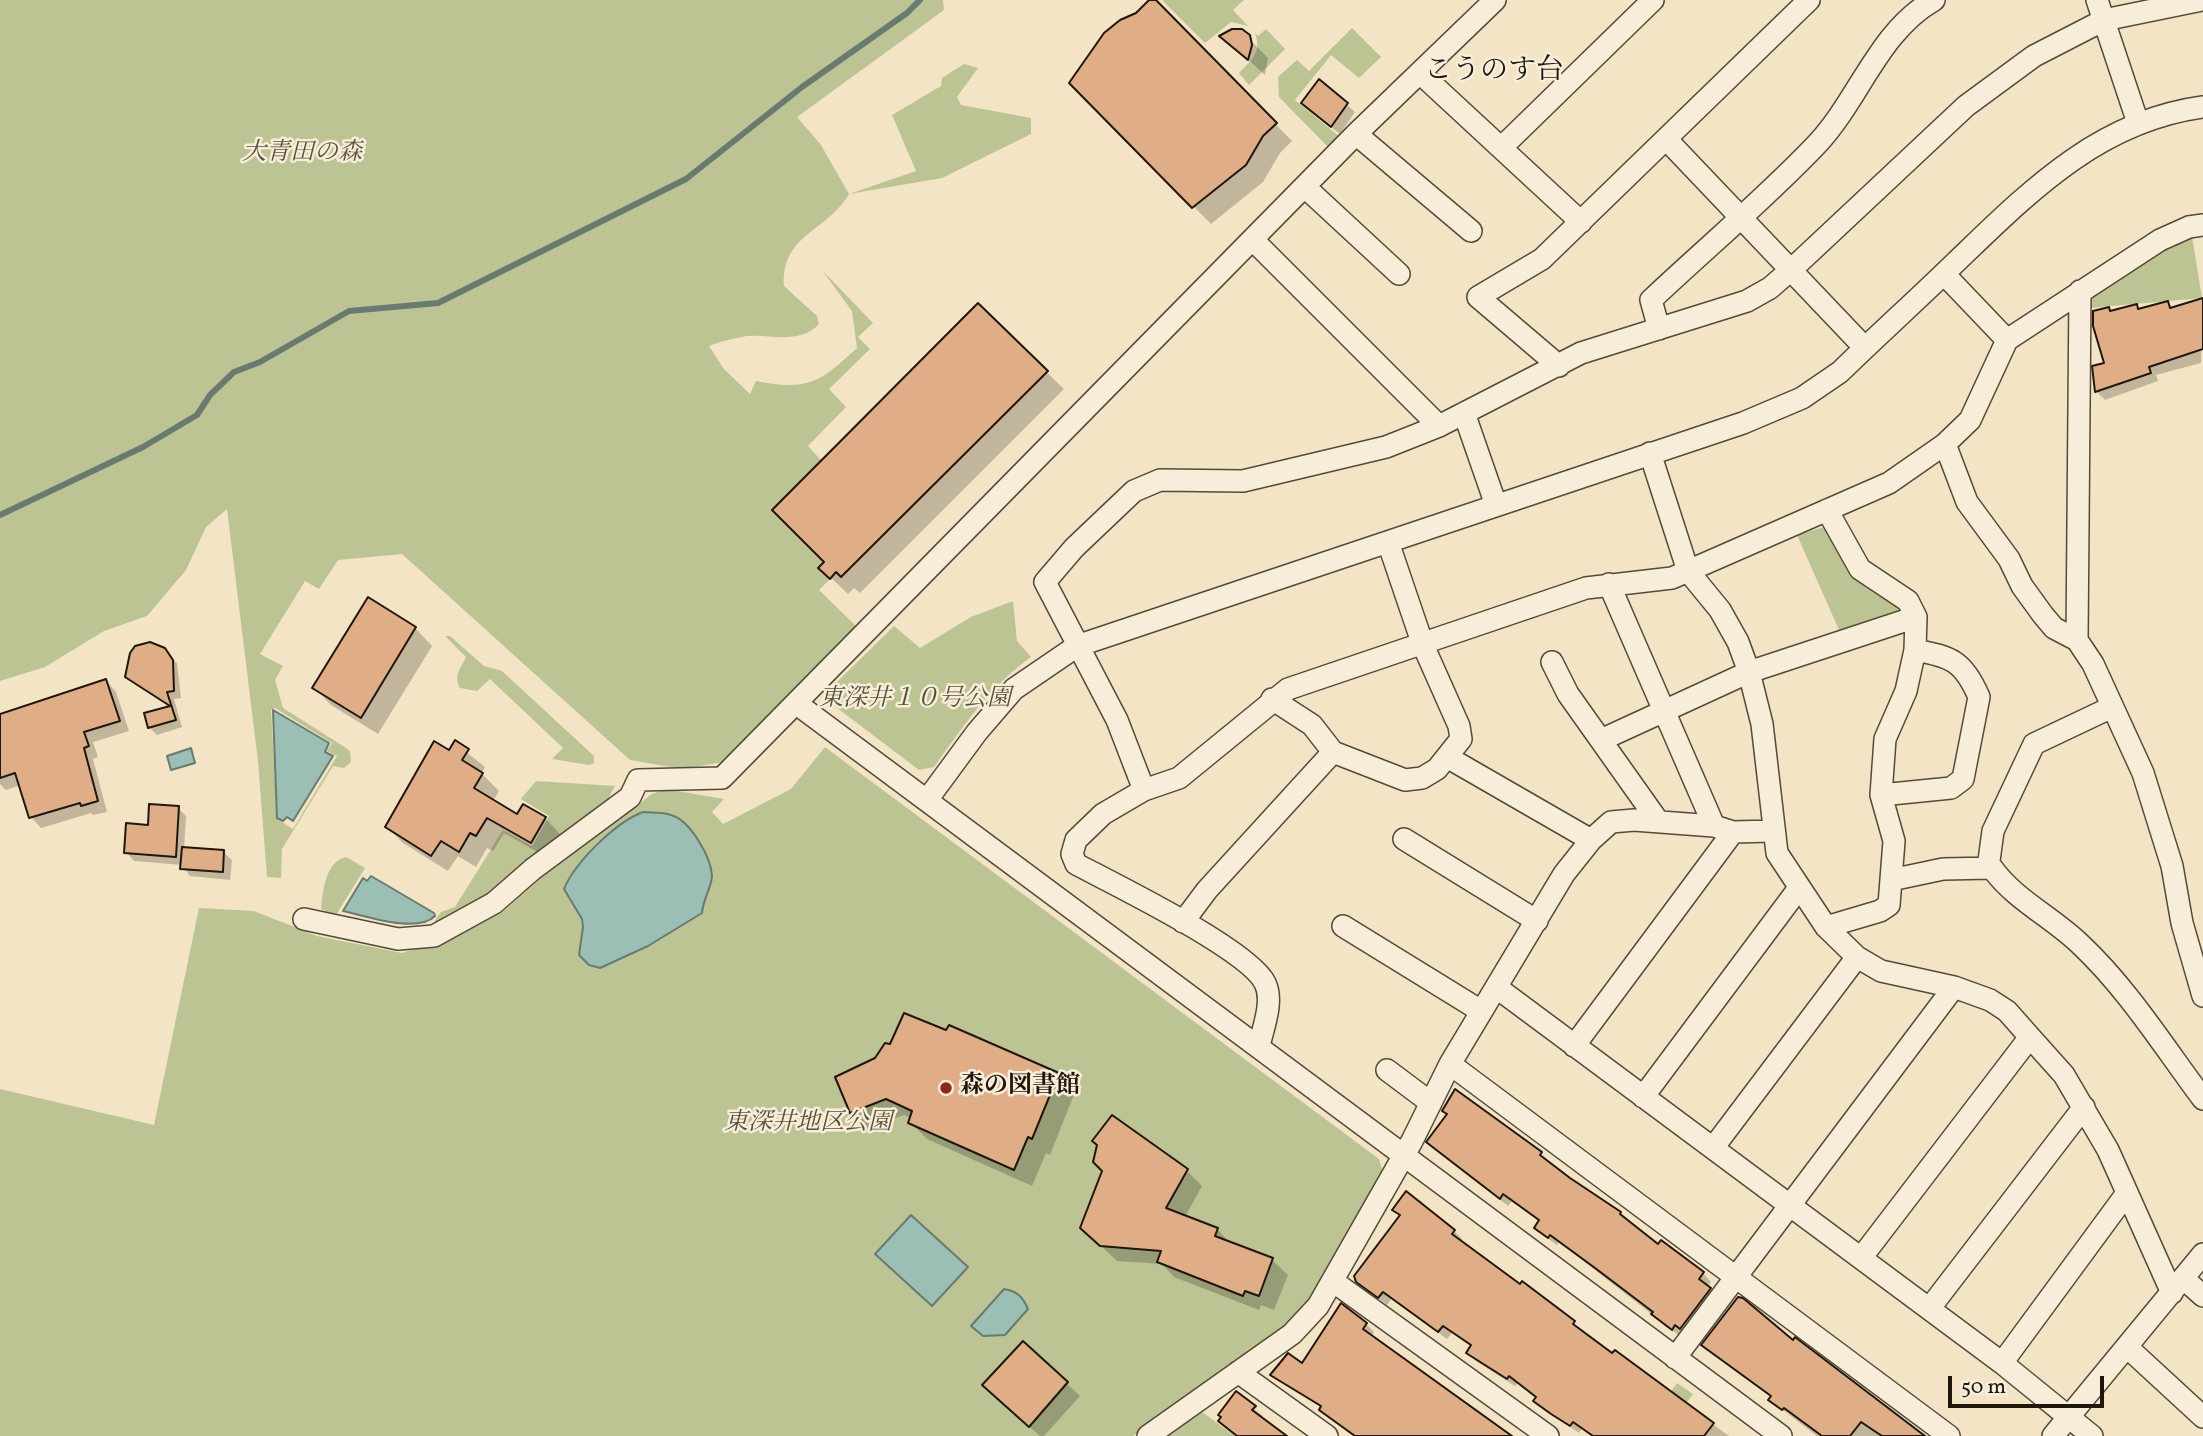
<!DOCTYPE html>
<html>
<head>
<meta charset="utf-8">
<style>
  body { margin:0 }
  #map { position:relative; width:2203px; height:1436px; overflow:hidden; background:#f2e4c4; font-family:Vollkorn,serif }
  canvas { display:block }
  .scale { position:absolute; left:1948px; top:1376px; width:156px; height:32px; box-sizing:border-box; border:4px solid #1f160c; border-top:0; padding-left:9px; font-size:21px; line-height:24px; white-space:nowrap; color:#1f160c; -webkit-text-stroke:5px #f7edd9; paint-order:stroke }
</style>
</head>
<body>
<div id="map">
<canvas width="2203" height="1436"></canvas>
<div class="scale">50 m</div>
</div>
<script>
const ctx = document.querySelector('canvas').getContext('2d');
ctx.lineJoin = 'round';
function fillPath(path, color) { ctx.fillStyle = color; ctx.fill(path, 'evenodd'); }
function trace(path, color, width, dash) { ctx.strokeStyle = color; ctx.lineWidth = width; ctx.lineCap = dash ? 'butt' : 'round'; ctx.setLineDash(dash || []); ctx.stroke(path); }
function write(font, color, halo, rows, align = 'center') {
  ctx.font = font + ' Vollkorn,"Noto Serif JP",serif'; ctx.lineWidth = 5; ctx.setLineDash([]); ctx.textBaseline = 'middle'; ctx.strokeStyle = halo; ctx.fillStyle = color; for (const [text, x, y, turn = 0] of rows) {
    ctx.save(); ctx.translate(x, y); ctx.rotate((+turn || 0) * Math.PI / 180); ctx.textAlign = isNaN(turn) ? turn : align; if (halo) ctx.strokeText(text, 0, 0); ctx.fillText(text, 0, 0); ctx.restore();
  }
}
const green = new Path2D(`
  M0,0H943L944,10L797,117L821,145L849,194L916,171L892,115L941,86L942,78L964,64L978,68L957,97L961,105L1031,118V134L942,178L849,194C827,232 781,234 784,286L817,316L819,324C799,345 772,334 747,336C734,338 722,341 709,346L724,369L750,394L756,381C809,391 819,383 857,348L852,311L822,270L873,323L858,337L870,349L829,389L846,407L808,446L821,460L772,510L824,562L819,568L830,579L819,590L857,627L723,762L682,769L630,760L402,554L338,560L319,589L305,581L260,654L283,666L275,680L283,708L343,746L350,751L351,762L344,768L333,766L282,849L281,878L267,877L258,761L227,509L206,527L186,570L147,616L104,631L45,667L0,681ZM275,708L332,743L327,751L337,756L293,829L277,819L271,710Z
  M1162,0H1244L1233,10L1248,26L1231,22L1205,43Z
  M1352,28L1381,57L1359,78L1331,55L1295,100L1340,137L1329,148L1279,97L1278,77L1297,60L1309,71Z
  M1266,29L1285,49L1249,85L1239,73C1252,60 1262,52 1255,33L1258,36Z
  M2192,236L2202,298L2089,308L2090,297L2150,256Z
  M1831,525L1904,611L1839,630L1797,535Z
  M1013,601L1017,641L1031,657C989,687 963,727 934,767L919,770L832,704L831,688L894,626L920,648L971,617Z
  M445,636H450L484,666L502,671L594,756V763L589,765L552,759L563,748L490,679L477,691L460,688C453,674 461,669 466,657Z
  M825,747L1379,1159L1383,1173L1310,1302L1287,1324L1133,1436H0V1089L154,1125L199,908L254,911L317,936L402,953L465,932L505,910L540,879L652,794L666,789L724,799L712,812L723,824L791,789Z
  M536,781L615,786L605,805L486,898L432,925L441,912L455,907L503,830L532,846L549,816L521,799Z
  M346,857L365,868L336,915L321,909C323,891 325,862 346,857Z
  M1677,1383L1693,1394L1662,1436H1639Z
  M1201,1411L1235,1436H1165Z`);
const water = new Path2D(`
  M273,710L329,743L325,752L333,756L293,821L287,817L283,821L277,818Z
  M191,748L195,763L171,770L167,756Z
  M643,812C652,813 662,812 671,815C690,820 711,857 712,876C712,886 703,899 702,913L648,946L600,968L589,965L579,955L583,927L582,919L564,889C575,862 616,822 643,812Z
  M371,876L434,913L435,916C417,934 366,916 343,911L363,878L367,881Z
  M911,1215L968,1267L932,1306L875,1254Z
  M1004,1289C1017,1291 1023,1297 1028,1309L1005,1335L983,1336L971,1326Z`);
const shadow = new Path2D(`
  M1153,0L1292,141L1280,153L1263,182L1211,224L1071,83Z
  M1241,31L1268,58L1265,75L1222,36Z
  M1320,82L1355,112L1340,134L1311,111Z
  M2203,300L2201,363L2156,375L2158,381L2105,400L2097,392L2094,367L2106,364L2109,309L2112,312L2136,305L2141,310L2168,303L2174,309Z
  M978,306L1064,389L860,593L854,588L848,594L821,568Z
  M368,599L415,628L432,646L378,734L331,705L314,687Z
  M150,643L157,645L177,663L181,698L174,699L182,727L157,735L150,728L146,714L171,707L127,677L128,660L136,648Z
  M106,681L116,692L129,731L93,742L98,757L93,759L107,812L93,815L91,813L41,828L31,817L21,785L6,790L0,784V720Z
  M455,743L485,767L481,773L499,791L493,801L518,816L545,818L561,835L548,858L504,833L493,851L487,848L476,867L458,856L448,871L403,843L387,827Z
  M178,808L186,816L184,849L223,852L232,860L230,880L190,876L182,865L134,861L126,852L149,827Z
  M1058,1075L1075,1092L1050,1155L1046,1153L1032,1186L927,1139L910,1122L911,1118L904,1115L868,1129L851,1112L838,1078Z
  M1437,1150L1540,1154L1548,1163L1620,1213L1659,1246L1661,1243L1703,1273L1711,1282L1707,1287L1718,1298L1681,1337L1559,1242L1557,1245L1544,1236L1536,1228L1540,1222L1512,1201L1508,1206Z
  M1187,1171L1202,1186L1185,1217L1217,1229L1231,1244L1272,1260L1288,1275L1274,1310L1261,1305L1259,1310L1174,1277L1162,1264L1117,1261L1098,1243Z
  M1394,1210L1454,1231L1462,1239L1460,1242L1729,1436H1593L1582,1428L1579,1433L1544,1409L1538,1398L1518,1383L1515,1386L1476,1361L1468,1352L1472,1347L1452,1333L1447,1339L1392,1298L1387,1305L1357,1281L1401,1216Z
  M1366,1324L1374,1332L1371,1337L1508,1436H1355L1322,1408L1272,1375L1303,1366Z
  M1023,1343L1080,1396L1044,1436H1040L997,1398Z
  M1712,1353L1922,1436H1817L1779,1407L1773,1397Z
  M1236,1394L1263,1416L1260,1419L1283,1436H1238L1229,1429L1220,1421Z`);
const stream = new Path2D(`
  M0,515L143,447L197,415L210,395L234,372L260,362L349,311L438,303L686,179L802,87L907,13L920,0`);
const building = new Path2D(`
  M1149,0H1156L1277,123L1263,136L1246,165L1192,208L1069,83L1104,33L1120,20L1136,13Z
  M1232,29H1242L1250,35L1252,45L1248,60L1219,36Z
  M1319,79L1348,103L1331,127L1301,103Z
  M2203,298V349L2149,367L2151,373L2095,392L2092,366L2104,363L2093,326V311L2109,307L2110,311L2137,304L2138,309L2168,301L2170,308Z
  M978,303L1048,371L841,577L836,572L830,579L818,568L824,562L772,510Z
  M368,597L416,627L361,718L312,688Z
  M150,642L165,648L173,660L174,691L167,692L176,720L148,728L144,713L170,706L125,677L130,653L135,646Z
  M106,679L120,721L84,732L89,746L84,748L98,801L81,806L80,803L29,818L15,773L0,778V714Z
  M455,740L469,749L462,760L483,773L474,788L517,814L523,804L546,817L531,843L487,818L476,836L470,833L459,852L441,841L431,856L385,827L434,741L449,750Z
  M149,804L179,806L176,857L124,853L126,823L148,825Z
  M182,847L224,850L223,872L180,869Z
  M904,1013L946,1030L949,1025L1059,1073L1032,1139L1028,1137L1014,1170L908,1123L912,1111L886,1099L850,1113L835,1077L875,1058L885,1043L890,1044Z
  M1455,1089L1542,1152L1540,1155L1570,1178L1621,1212L1620,1214L1658,1244L1661,1240L1704,1272L1699,1279L1711,1288L1680,1329L1675,1325L1672,1330L1651,1314L1653,1312L1595,1268L1550,1235L1548,1238L1534,1228L1539,1220L1503,1194L1500,1199L1426,1142L1447,1114L1442,1111Z
  M1112,1115L1188,1169L1166,1208L1218,1228L1215,1236L1273,1258L1259,1296L1245,1291L1243,1296L1157,1262L1161,1251L1100,1246L1080,1228L1102,1171L1093,1162L1097,1145L1092,1141Z
  M1406,1191L1455,1230L1452,1234L1520,1284L1522,1281L1575,1321L1573,1324L1612,1353L1615,1350L1714,1423L1704,1436H1593L1573,1422L1570,1426L1551,1414L1533,1401L1536,1397L1509,1376L1507,1379L1466,1353L1471,1345L1443,1326L1438,1332L1383,1292L1378,1298L1356,1282L1354,1276L1400,1215L1392,1210Z
  M1738,1297L1743,1298L1793,1340L1795,1337L1925,1436H1882L1861,1422L1850,1436H1822L1784,1408L1782,1410L1768,1400L1771,1396L1701,1345Z
  M1341,1303L1367,1323L1363,1329L1512,1436H1355L1319,1410L1321,1406L1270,1375L1288,1353L1302,1363Z
  M1023,1341L1068,1382L1029,1427L982,1385Z
  M1236,1391L1256,1406L1252,1410L1287,1436H1237L1218,1421L1221,1417L1218,1415Z`);
const minor = new Path2D(`
  M2097,0L2138,123
  M1420,73L1581,222
  M1356,134L1471,231
  M1667,140L1865,348
  M1502,147L1653,0
  M1305,187L1399,274
  M1253,240L1439,426
  M1944,274L2007,340
  M1659,329L1651,300C1706,248 1766,198 1818,143C1859,99 1879,31 1934,0
  M1559,366L1478,297L1542,259L1809,0
  M1464,413L1496,505
  M1945,444L1967,502L2009,559L2022,586L2043,615L2054,628L2077,640L2093,664L2143,773L2172,866L2182,923L2203,996
  M1650,453L1688,571L1720,610L1738,642L1749,672L1762,724L1777,853L1826,927L1857,957L1881,971L1954,987L1990,1000L2007,1011L2030,1037L2064,1075L2108,1150L2172,1293
  M1609,584L1714,826
  M2077,640L2080,291
  M1552,662L1568,694L1658,821
  M1272,699L1312,725L1333,752L1405,780L1422,778L1437,769L1461,739L1459,726L1423,645L1388,542
  M797,704L1781,1436
  M1601,740L1749,672L1916,617
  M1447,757L1591,840
  M1144,790L1117,720L1045,582L1074,548L1134,491L1160,480L1243,481L1386,447L1439,426L1581,353L1747,301L1770,288L1792,269L1966,106L2034,56L2104,20L2202,0
  M1881,795L1951,788L1963,779L1979,697C1963,660 1951,657 1915,650
  M927,800L977,732L1014,689L1077,646L1743,423L1802,398L1840,372C1878,335 1918,299 1956,262C2029,192 2098,121 2203,107
  M1404,839L1537,921
  M1988,868L1993,831L2034,744L2112,707
  M1891,880L1943,869L1992,868C2015,900 2052,917 2080,944C2128,989 2164,1047 2203,1099
  M304,919L398,939L434,936L494,903L533,869L630,797L638,780L722,778L1356,134L1495,0
  M1183,922L1207,890L1333,752
  M1343,926L1481,1011
  M1826,927L1880,911L1889,905L1894,841L1881,795L1885,739L1906,691L1915,650L1916,617L1908,601L1860,569L1827,510
  M1496,987L2002,1363L2092,1436
  M1259,1046C1263,1028 1274,1001 1265,983C1249,950 1114,884 1076,864L1072,854L1076,840L1103,814L1144,790L1179,778L1288,689L1586,588L1672,578L1889,483L1945,444L1970,420L2007,340L2160,240L2189,227L2203,225
  M1574,1046L1733,832
  M1450,1064L1949,1436
  M1387,1070L1431,1103
  M1643,1097L1799,888
  M1713,1148L1857,957
  M1861,1258L2030,1037
  M2184,1279L2203,1296
  M1334,1282L1548,1436
  M1929,1309L2084,1107
  M2127,1347L2203,1417
  M1675,1358L1954,987
  M2002,1363L2127,1193
  M1238,1372L1327,1436
  M1148,1436L1292,1334L1318,1306L1412,1141L1450,1064L1564,874L1591,840L1611,822L1634,820L1714,826L1733,832L1773,831
  M2053,1436L2203,1254`);
const markers = [
  [946,1088,7,"#8f2418"]
];
const parkNames = [
  ["大青田の森",302,155],
  ["東深井１０号公園",915,701],
  ["東深井地区公園",808,1125]
];
const poiNames = [
  ["森の図書館",960,1088]
];
const quarterNames = [
  ["こうのす台",1494,73]
];
fillPath(green, '#bcc493');
fillPath(water, '#9bbfb4');
trace(water, '#697b71', 2);
fillPath(shadow, '#0003');
trace(stream, '#697b71', 6);
fillPath(building, '#dfae86');
trace(building, '#1f160c', 2);
trace(minor, '#544a3a', 24);
trace(minor, '#f7edd9', 21);
for (const [x, y, r, color] of markers) { const dot = new Path2D(); dot.arc(x, y, r, 0, 2 * Math.PI); ctx.fillStyle = color; ctx.fill(dot); trace(dot, '#f7edd9', 2.5); }
write('italic 24px', '#56533b', '#f7edd9', parkNames);
write('bold 24px', '#1f160c', '#f7edd9', poiNames, 'left');
write('28px', '#1f160c', '#f7edd9', quarterNames);
</script>
</body>
</html>
